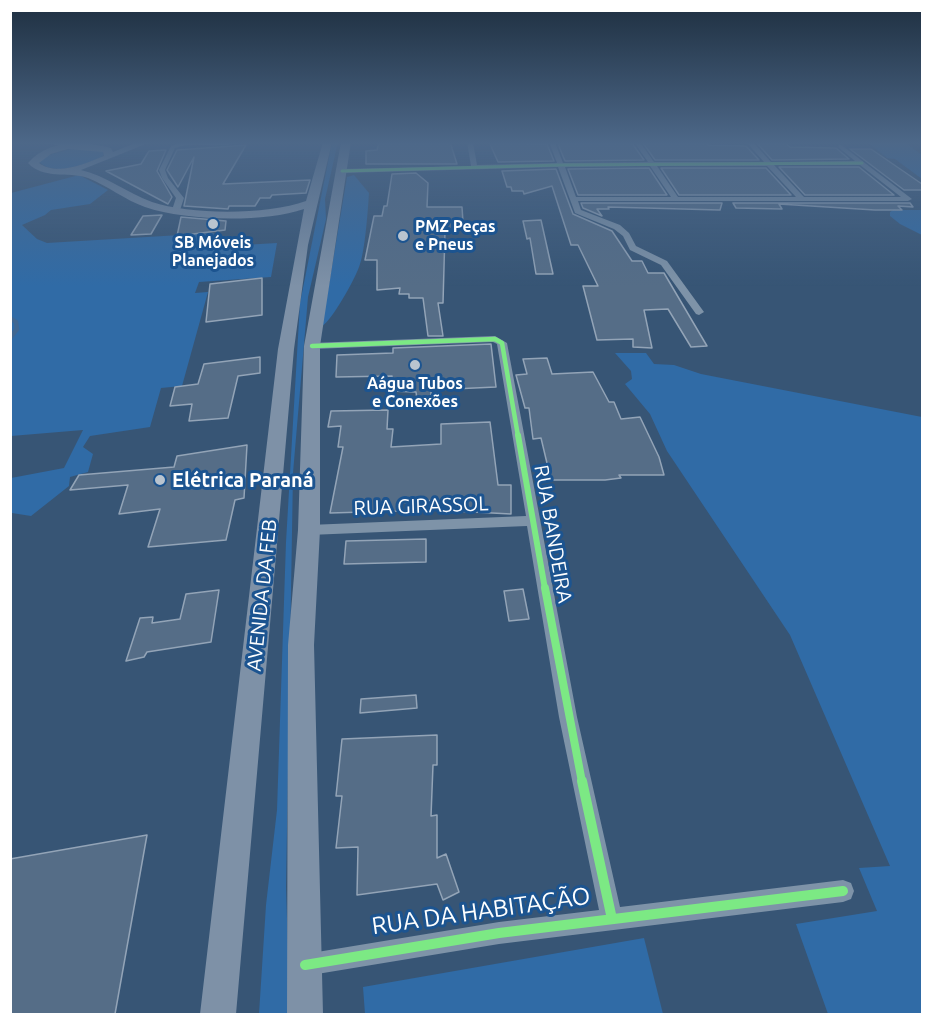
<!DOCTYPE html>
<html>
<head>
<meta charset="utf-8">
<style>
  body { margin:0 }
  #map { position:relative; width:933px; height:1025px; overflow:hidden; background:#375575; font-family:Ubuntu,sans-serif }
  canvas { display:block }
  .frame { position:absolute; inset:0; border:12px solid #fff; pointer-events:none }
</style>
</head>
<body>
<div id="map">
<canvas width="933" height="1025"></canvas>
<div class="frame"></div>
</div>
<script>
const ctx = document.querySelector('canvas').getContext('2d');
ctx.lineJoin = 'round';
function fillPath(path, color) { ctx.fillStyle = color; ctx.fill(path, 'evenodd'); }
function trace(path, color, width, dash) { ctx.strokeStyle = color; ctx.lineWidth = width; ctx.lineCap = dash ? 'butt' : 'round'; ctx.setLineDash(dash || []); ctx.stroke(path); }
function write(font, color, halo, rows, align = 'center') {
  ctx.font = font + ' Ubuntu,sans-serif'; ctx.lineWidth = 6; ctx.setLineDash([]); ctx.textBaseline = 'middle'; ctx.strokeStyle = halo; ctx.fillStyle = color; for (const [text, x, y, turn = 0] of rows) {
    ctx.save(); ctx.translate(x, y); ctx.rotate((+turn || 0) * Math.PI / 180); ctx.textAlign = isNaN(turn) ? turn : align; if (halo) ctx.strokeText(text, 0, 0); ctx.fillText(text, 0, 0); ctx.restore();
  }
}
const green = new Path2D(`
  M332,142H338L325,199L326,219L308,297L293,473L286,887L290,1014H259L266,905L277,810L286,542L300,303Z
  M867,142H905L922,155V179L895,159L887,158Z
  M71,149L103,151L104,154L101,158C84,164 55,177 39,162L45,156Z
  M79,175L108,190L90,204L51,210L45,215L22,225L37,239L47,243L214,233L209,247L277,243L271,277L199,282L195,293L208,292L182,386L161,388L150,427L90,436L83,447L93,454L88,472L70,477L69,486L31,516L12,513L11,510V478L64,468L83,430L11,436V193Z
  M354,175L369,193C368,209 365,253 359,267C355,279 331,322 322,326L347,177Z
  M893,210H922V235L900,224L890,216V212Z
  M615,353H646L654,364L674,365L701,374L922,417V1014H828L796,924L877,911L859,868L890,866L790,635L667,451L650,414L625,384L632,379L631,371Z
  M644,938L663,1014H365L363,987Z`);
const stream = new Path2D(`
  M10,318L16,322L17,329L10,338`);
const building = new Path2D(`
  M379,142H450L457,164H366V151L377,150Z
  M489,142L547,144L554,161L498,162Z
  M561,142L632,143L644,160L565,161L558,144Z
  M707,142L708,145L746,146L759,160H655L643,143Z
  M756,142H784L790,147L836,148L849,159L772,160Z
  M246,145L223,184L310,180L306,193L272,195L270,198H260L255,206H229L228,209L184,206L194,157L178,187L167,170L177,150Z
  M850,149H871L922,184V190H904Z
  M166,150L157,171L172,197L168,204L106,171L141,164L149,151Z
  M779,167H859L894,195H805Z
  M649,168L667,195H578L568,169Z
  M661,168H766L791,195H679Z
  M556,169L573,214L612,231L632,261H642L648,273H664L707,346L691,347L668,309L644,310L652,348L633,347V339L597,340L583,286H598L578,245H571L552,186L524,194L523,191H512L511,187H507L502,171Z
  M416,173L428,183L427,207H462L463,222H458V230L445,231L443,303H438L443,336H428L423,298H409V294H399L400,288L377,290V260H365L374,216H382L384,206H387L392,174Z
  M581,203H722L720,210L608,207L609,209H597L602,216L583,208Z
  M733,203H910L913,207L898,206L902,210H875L779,204L782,209L736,208Z
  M162,215L151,234L131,235L143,216Z
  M181,217L226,221L225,230L177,236Z
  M541,220L553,274H536L530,238L527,239L523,221Z
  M262,278V315L206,322L210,284Z
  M491,344L496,387L431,390V406L418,407L416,392L391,391L392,376L336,377L337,355L393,353V348Z
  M260,357V373L238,376L228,418L189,421L192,404L170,406L175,387L198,384L204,364Z
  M547,358L552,374L593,372L609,402H614L621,419L640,417L659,457L664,475H619L621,478L605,480H551L541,438L533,439L529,408H525L516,375L527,374L523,359Z
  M388,410L387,429H393L391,447L441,444V424L490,422L498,485H511V514L435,510L437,500L400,503L399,511L330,513L343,447H338L341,426L328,427L331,411Z
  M247,445L244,498L235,500L226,540L148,547L160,509L119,514L128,485L70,490L79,475L174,467L177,456Z
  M426,539V562L344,564L346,541Z
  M523,589L529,619L509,621L504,591Z
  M219,590L211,642L147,652L144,657L126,661L140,618L153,617L152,623L180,619L186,594Z
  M416,695L417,708L360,713L361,699Z
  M437,735V765H433L431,816L437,815V858L446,854L459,892L443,900L437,884L357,895L358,847L336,848L342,796H336L342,739Z
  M147,835L115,1014H10V859Z`);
const street = new Path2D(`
  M181,142H240C219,150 196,140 175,148L165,170L168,178L184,198L180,210L176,212L172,210L176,198L162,178L159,170L171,146Z
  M467,142H473L477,165L557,163L549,142H555L563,163L648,162L634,142H640L654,162H764L746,142H753L771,162L855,161L838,147L840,144L912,199L908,201H578L581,210L620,225L629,233L636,246L667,261L704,312L699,315L696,314L661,265L630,250L623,236L614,229L575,213L558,167L342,173L339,171L342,169L471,166ZM774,165H860L901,197H804ZM650,166L671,197H576L565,167ZM657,166H767L796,197H678Z
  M495,336L507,343L577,717L620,907L843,880L851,883L854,891L851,899L843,902L499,944L305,976L297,973L294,965L297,957L305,954L499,922L599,910L559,717L527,526L309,535L304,534L302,530L304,526L309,525L526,516L497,344L493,342L312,349L307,346L312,343Z`);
const secondary = new Path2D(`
  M38,142H70L83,146L79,149Z`);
const primary = new Path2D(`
  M137,142H151L81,170C107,176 127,193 152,202C191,215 267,215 306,201L323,142H332L308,245L294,349L236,1014H200L278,349L304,209C263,223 186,221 145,207C125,200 108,186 88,178C67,171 44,180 28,163C48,139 84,140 111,148L113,152ZM68,149L103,152L104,156C84,164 57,176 39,163L51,154Z
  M341,142H351L320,346V530L314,645L323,1014H287L288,645L298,530L304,346Z`);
const cyclewayFar4 = new Path2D(`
  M342,171L559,165L862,163`);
const cyclewayFar3 = new Path2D(`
  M312,346L495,339L502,343L518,436`);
const cyclewayFar2 = new Path2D(`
  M518,435L545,589`);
const cyclewayFar1 = new Path2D(`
  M545,588L582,782`);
const cycleway = new Path2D(`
  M582,781L612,919
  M305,965L499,933L843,891`);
const markers = [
  [213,224,6,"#b9c4cf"],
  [403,236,6,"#b9c4cf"],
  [415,365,6,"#b9c4cf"],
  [160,480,6,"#b9c4cf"]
];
const farPoinames = [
  ["PMZ Peças",415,227,"left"],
  ["e Pneus",415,245,"left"],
  ["SB Móveis",213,243],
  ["Planejados",213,261],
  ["Aágua Tubos",415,384],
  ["e Conexões",415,402]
];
const poiNames = [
  ["Elétrica Paraná",172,480]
];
const streetNames = [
  ["RUA GIRASSOL",421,506,-2],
  ["RUA BANDEIRA",553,534,80],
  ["AVENIDA DA FEB",262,595,-84]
];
const nearStreetnames = [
  ["RUA DA HABITAÇÃO",481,911,-8]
];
fillPath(green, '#306ba6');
trace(stream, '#406791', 4.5);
fillPath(building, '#556d87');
trace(building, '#93a4b7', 1.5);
fillPath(street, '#7e93a8');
fillPath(secondary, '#7a8fa5');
fillPath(primary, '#7e91a7');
trace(cyclewayFar4, '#7ce984', 3);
trace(cyclewayFar3, '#7ce984', 4.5);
trace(cyclewayFar2, '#7ce984', 6);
trace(cyclewayFar1, '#7ce984', 8);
trace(cycleway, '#7ce984', 10);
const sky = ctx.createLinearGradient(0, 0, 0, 286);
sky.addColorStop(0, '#1e2f40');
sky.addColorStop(0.5, '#4d6889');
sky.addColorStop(1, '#4d688900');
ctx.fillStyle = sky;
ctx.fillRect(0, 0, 933, 286);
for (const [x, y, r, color] of markers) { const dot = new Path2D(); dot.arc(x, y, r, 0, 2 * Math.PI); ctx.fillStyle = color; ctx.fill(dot); trace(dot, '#1c5490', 2); }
write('bold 16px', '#fff', '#1c5490', farPoinames);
write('bold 20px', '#fff', '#1c5490', poiNames, 'left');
write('20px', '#fff', '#1c5490', streetNames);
write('24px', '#fff', '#1c5490', nearStreetnames);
</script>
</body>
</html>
